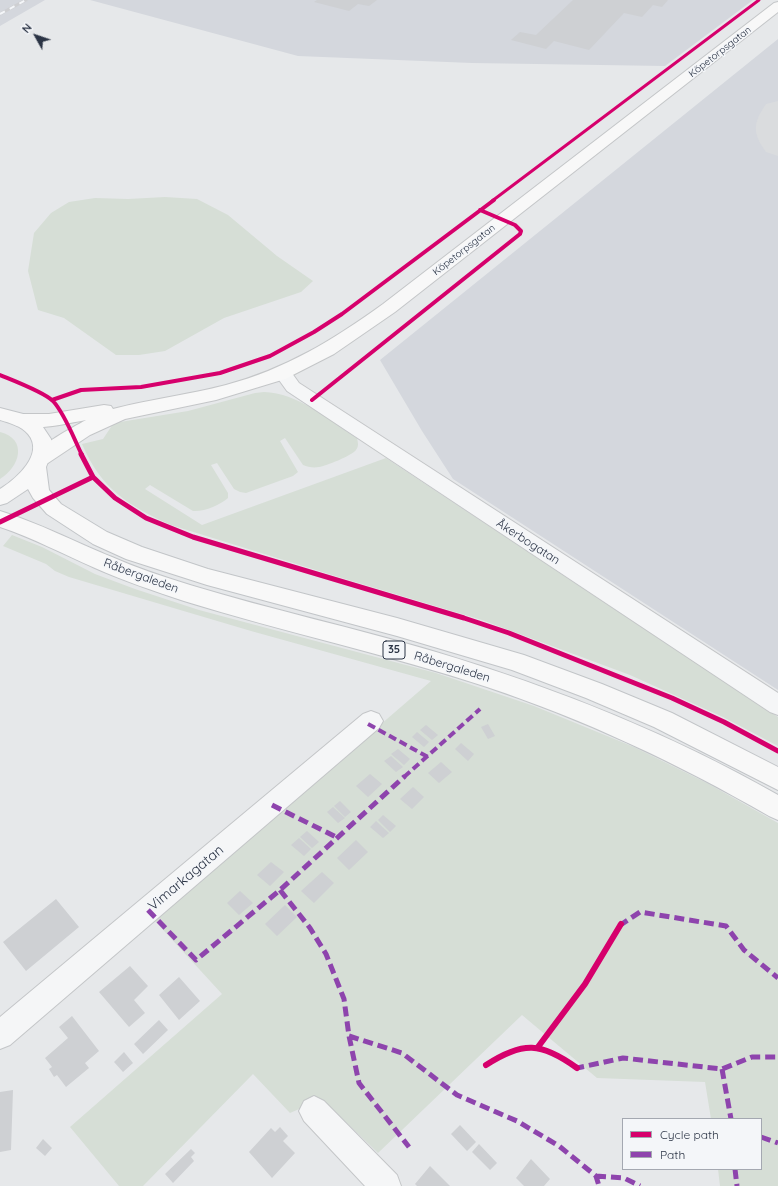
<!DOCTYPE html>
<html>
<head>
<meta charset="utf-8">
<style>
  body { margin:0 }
  #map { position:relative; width:778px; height:1186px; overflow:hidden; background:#e6e8ea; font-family:Quicksand,sans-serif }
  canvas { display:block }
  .legend { position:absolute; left:622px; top:1118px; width:140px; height:52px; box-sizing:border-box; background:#f4f6f9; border:1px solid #a4a8b1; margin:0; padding:5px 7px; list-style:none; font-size:12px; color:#2b3445 }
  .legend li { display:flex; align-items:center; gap:8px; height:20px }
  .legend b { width:20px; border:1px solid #a4a8b1 }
  .north { position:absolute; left:16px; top:16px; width:40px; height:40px; -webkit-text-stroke:3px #f4f6f9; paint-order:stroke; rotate:310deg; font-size:11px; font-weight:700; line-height:16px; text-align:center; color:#2b3445 }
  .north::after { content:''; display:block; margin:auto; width:14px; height:18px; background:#2b3445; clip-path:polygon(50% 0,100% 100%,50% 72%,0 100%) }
</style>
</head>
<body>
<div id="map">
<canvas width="778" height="1186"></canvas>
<ul class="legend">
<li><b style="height:5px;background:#d6006c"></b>Cycle path</li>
<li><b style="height:5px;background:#8e44ad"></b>Path</li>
</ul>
<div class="north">N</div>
</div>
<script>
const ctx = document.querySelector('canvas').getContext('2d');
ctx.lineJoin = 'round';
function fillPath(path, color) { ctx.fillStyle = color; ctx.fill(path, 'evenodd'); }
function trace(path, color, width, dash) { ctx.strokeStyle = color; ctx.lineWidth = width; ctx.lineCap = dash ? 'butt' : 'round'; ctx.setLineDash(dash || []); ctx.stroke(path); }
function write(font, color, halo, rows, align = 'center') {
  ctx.font = font + ' Quicksand,sans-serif'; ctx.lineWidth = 3; ctx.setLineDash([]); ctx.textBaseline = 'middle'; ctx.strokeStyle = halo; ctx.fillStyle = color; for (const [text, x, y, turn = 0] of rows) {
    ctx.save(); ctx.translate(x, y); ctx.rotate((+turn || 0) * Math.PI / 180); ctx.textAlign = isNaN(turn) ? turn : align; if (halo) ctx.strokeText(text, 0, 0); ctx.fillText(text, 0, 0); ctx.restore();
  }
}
const built = new Path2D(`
  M0,0H45L0,26Z
  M90,0H753L665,66L472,63L298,56Z
  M778,39V690L453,479L422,431L380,360Z`);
const green = new Path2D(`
  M165,197L197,199L228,215L277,256L313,281L301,292L224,318L165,351L139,355H116L64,318L38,310L28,271L34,233L51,213L69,202L95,198L128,199Z
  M264,392C298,393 329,420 357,438C358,443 359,446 356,450C351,456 326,466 319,467C313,468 308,467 303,465L285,438L280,441L298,472L293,476L246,493L240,492L234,489L217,463L211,465L228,493V498C220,505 204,512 193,511L150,485L145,489L202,525L386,458L778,717V746L723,717L630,675L482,620L332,575L171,525C129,506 101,489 82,444L103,439L113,424L120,422L188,411L255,393Z
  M0,432C28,439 20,467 0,479Z
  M12,535L42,547L95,574L135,589L199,610L436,673L534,706L634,747L707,783L778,823V1186H720L718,1169H761V1119H711L705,1082L597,1078L522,1015L378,1153L322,1099L290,1113L253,1074L143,1186H119L70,1127L222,994L154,920L431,681L251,631L69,577L55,571L46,564L3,546Z`);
const taxiway = new Path2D(`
  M778,101V156L766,152C752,133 753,123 766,104Z`);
const building = new Path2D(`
  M317,0H377L369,6L358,4L349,11L314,2Z
  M573,0H668L662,7L653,5L642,17L624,13L589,50L554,41L546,49L511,40L520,32L536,35Z
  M488,724L495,736L488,739L481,727Z
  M426,725L438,735L432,740L420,730Z
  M417,732L429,742L424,747L412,737Z
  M461,743L474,754L468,761L455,749Z
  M398,749L410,759L404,765L391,754Z
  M391,756L403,767L396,772L384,761Z
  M441,762L452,772L439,783L428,773Z
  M370,774L382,784L368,797L356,786Z
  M413,787L424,797L412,809L400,799Z
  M340,801L351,812L345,817L334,806Z
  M333,807L345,818L338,823L327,812Z
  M383,815L396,826L390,832L378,820Z
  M376,821L389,833L383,838L370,827Z
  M307,831L319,842L312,848L300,837Z
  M299,838L311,849L304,856L291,845Z
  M356,840L368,852L349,870L337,858Z
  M271,862L284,872L270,886L257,875Z
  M322,872L334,883L314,903L301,891Z
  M240,891L253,903L239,915L227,903Z
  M56,899L79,927L26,971L3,942Z
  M285,905L297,917L277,936L265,924Z
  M130,966L148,986L134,1000L145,1013L129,1027L99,992Z
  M179,977L200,1001L179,1020L159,995Z
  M72,1016L99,1051L85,1063L89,1068L66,1087L57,1075L54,1077L49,1069L52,1067L45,1058L68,1038L59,1027Z
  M159,1020L168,1030L143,1054L134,1044Z
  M124,1052L133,1063L123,1072L114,1062Z
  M13,1090L11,1150L0,1152V1092Z
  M460,1125L476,1142L467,1151L451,1134Z
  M280,1127L288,1136L283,1141L295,1153L272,1178L249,1152L271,1128L275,1132Z
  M43,1139L52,1148L45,1156L36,1148Z
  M479,1144L497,1163L490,1170L472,1152Z
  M191,1149L195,1153L191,1157L194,1161L173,1183L165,1174Z
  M531,1159L550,1179L544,1186H524L516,1178Z
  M430,1166L450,1186H417L415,1184Z`);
const street = new Path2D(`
  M283,367L289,369L299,383L778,693V715L770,712L287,391L274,373L277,369Z
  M371,711L379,714L383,721L379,728L10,1045L0,1049V1017L363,714Z
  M314,1096L324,1101L397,1175L401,1186H365L304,1121L299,1111L304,1101Z`);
const secondary = new Path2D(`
  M778,2V12L395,312L334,354L285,379L216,400L125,419L90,435L48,463L41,465L34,463L31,458C39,445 72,428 86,420C64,424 38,431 15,425L12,420L15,415L22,414H49L104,405L111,406L113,409C150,399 189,395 226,385C286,369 333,340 383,304L774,3Z`);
const primary = new Path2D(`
  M0,408L27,415L41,424L51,439L52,452L46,467L49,490L61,504L107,532L142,547L208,569L397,618L524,655L602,684L672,713L778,767V790L654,727L586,698L512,670L397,636L207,585L126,559L93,544L47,514L33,498L28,489L7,503L0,505V489C16,479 45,454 28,434C21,426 10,423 0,420Z
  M0,511C39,523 75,542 112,557C137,568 164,577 190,585C272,610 355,628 436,652C556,688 669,733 778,795V820L769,816C679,764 586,720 487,687C387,654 284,632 184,601C154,591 124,581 95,568C63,554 33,538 0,527Z`);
const rail = new Path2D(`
  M0,14L26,0`);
const quietFar1 = new Path2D(`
  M368,724L428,757
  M404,777L480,709`);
const quiet = new Path2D(`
  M272,805L338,838
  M280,890L310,928L326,954L344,999L349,1036L359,1083L409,1147
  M148,910L196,960L280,890L405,776
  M619,926L640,912L726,926L744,950L778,978
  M349,1036L402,1053L457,1095L517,1121L559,1146L596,1176L599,1186
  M575,1066L577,1068L623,1058L722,1069L752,1057H778
  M722,1069L731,1119
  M761,1137L778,1143
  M735,1169L737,1186
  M596,1176L624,1178L640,1186`);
const cyclewayFar3 = new Path2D(`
  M492,201L759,0`);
const cyclewayFar2 = new Path2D(`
  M0,375C12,380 44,392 53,401C65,414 74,439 82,455
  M52,400L81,390L141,387L220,373L270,356L314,332L342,314L494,200
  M312,400L520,234L521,231L515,225L480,210`);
const cyclewayFar1 = new Path2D(`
  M81,454L93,477L115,498L146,518L193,537L464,618L509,633L672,698L724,722L778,751
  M0,522L93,477`);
const cycleway = new Path2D(`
  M538,1047L585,984L621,924
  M486,1065C523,1041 541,1042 577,1068`);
const farStreetnames = [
  ["Köpetorpsgatan",720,52,-38],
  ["Köpetorpsgatan",464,250,-38]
];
const shields = [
  [394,650,22]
];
const shieldNames = [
  ["35",394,650]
];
const streetNames = [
  ["Åkerbogatan",528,542,33],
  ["Råbergaleden",141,576,20],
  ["Råbergaleden",452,667,17]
];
const nearStreetnames = [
  ["Vimarkagatan",186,878,-40]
];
fillPath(built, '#d4d7dd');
fillPath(green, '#d6ded6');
fillPath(taxiway, '#dadcde');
fillPath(building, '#ced0d3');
trace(street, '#c4c6c8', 2);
trace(secondary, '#c4c6c8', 2);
trace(primary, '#c2c5c8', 2);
fillPath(street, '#f5f6f7');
fillPath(secondary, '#f8f8f8');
fillPath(primary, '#f8f8f8');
trace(rail, '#cecfd2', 3);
trace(rail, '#f4f6f9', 2, [5.5]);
trace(quietFar1, '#8e44ad', 4, [8, 4]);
trace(quiet, '#8e44ad', 5, [10, 5]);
trace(cyclewayFar3, '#d6006c', 3);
trace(cyclewayFar2, '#d6006c', 4);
trace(cyclewayFar1, '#d6006c', 5);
trace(cycleway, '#d6006c', 6);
write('10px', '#2b3445', '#f4f6f9', farStreetnames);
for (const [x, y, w] of shields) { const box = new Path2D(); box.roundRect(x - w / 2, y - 9, w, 18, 3); ctx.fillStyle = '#f4f6f9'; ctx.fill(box); trace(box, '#2b3445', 1); }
write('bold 11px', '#2b3445', null, shieldNames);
write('12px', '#2b3445', '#f4f6f9', streetNames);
write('14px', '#2b3445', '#f4f6f9', nearStreetnames);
</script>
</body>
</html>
